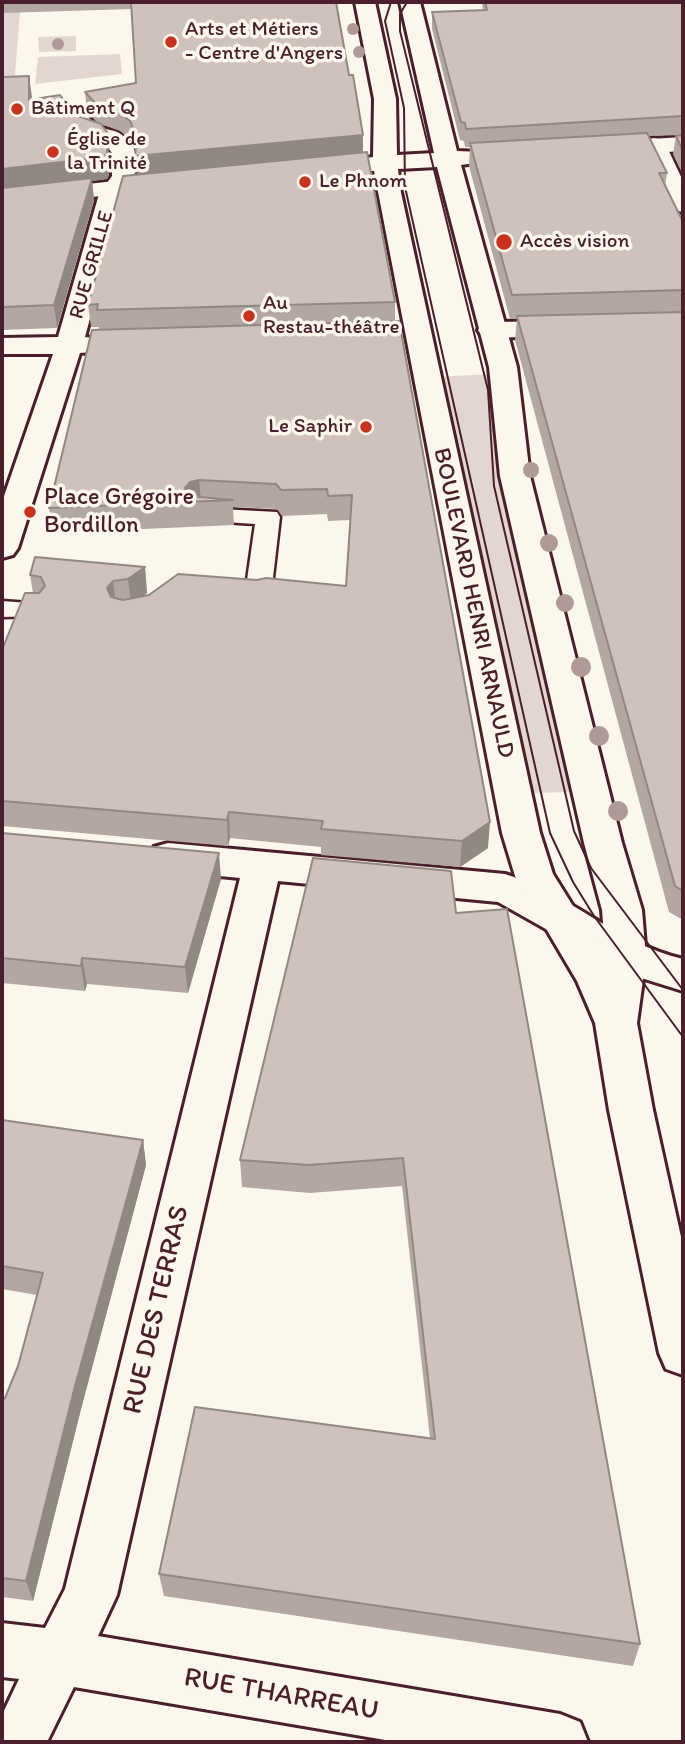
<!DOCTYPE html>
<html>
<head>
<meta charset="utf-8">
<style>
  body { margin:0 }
  #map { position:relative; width:685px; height:1744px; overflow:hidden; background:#fbf7ec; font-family:Itim,sans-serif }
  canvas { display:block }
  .frame { position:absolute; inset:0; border:4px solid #4a1f2b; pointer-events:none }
</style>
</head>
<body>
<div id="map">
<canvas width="685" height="1744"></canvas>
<div class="frame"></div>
</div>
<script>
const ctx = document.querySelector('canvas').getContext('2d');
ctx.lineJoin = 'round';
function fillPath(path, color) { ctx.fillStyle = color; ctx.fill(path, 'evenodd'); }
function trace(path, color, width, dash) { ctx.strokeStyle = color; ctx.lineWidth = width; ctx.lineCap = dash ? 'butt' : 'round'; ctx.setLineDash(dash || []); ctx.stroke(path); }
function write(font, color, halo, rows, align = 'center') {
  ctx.font = font + ' Itim,sans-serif'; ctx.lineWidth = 7; ctx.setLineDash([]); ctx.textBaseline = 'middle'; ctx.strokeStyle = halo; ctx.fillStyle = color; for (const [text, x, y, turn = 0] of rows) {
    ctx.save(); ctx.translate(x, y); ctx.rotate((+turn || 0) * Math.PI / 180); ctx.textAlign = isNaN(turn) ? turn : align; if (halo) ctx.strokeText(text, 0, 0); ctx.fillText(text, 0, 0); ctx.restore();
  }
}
const green = new Path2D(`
  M20,11L15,75L2,76V12Z
  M76,36V51L39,52L38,37Z
  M120,54L122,74L35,84L38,57Z
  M494,374L577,792L524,793L433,377Z`);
const lane = new Path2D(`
  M201,508L277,512L280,517L271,595L267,601L258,603L227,600L223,594L227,588L246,587L255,524L193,520L189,515L193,510Z
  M2,601L43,604L47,610L43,616L2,617Z`);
const street = new Path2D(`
  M75,107C87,110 87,118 96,125C103,130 115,129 122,135C145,153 138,175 123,195L85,337L101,339L105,345L101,351L80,353L18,548L13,555L2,558V502L53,354H2V338L58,337L99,194L112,176V153L105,144L80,135L64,114L67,109Z
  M654,138L662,140L666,145L683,181V212L674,210L671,205L642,145L646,140Z
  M569,321L579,323L583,329L579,335L492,338L482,336L478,330L482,324L492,322Z
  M168,843L505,874C569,893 617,944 683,959V991L622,972L498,902L278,881L117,1595L98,1636L560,1714L580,1722L588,1742H397L74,1687L47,1742H2V1715L19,1679L2,1677V1623L45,1628L65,1589L240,878L168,871L154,867L149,857L154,847Z`);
const secondary = new Path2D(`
  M355,2H375L396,99L397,155L434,153L400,2H420L457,151L482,152L486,157L482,162L461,165L517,367L530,476L622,843L642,910L646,958L637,1023L653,1110L683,1246V1375L666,1369L659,1353L609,1110L595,1023L577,981L515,876L502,833L374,171L351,170L347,165L351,160L373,157L374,99ZM437,167L489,367L500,476L584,843L602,910L606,959L553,874L540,833L400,188L398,169Z
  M683,137V151L600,156L592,154L588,149L592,144L600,142Z
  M174,174L183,176L186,181L183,186L2,208V194Z`);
const tram = new Path2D(`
  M391,2L385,21L404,108L405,187L550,833L573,882L594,916L683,1037
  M407,2L400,14V31L488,390L494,486L574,831L591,868L683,990`);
const trees = [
  [353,29,6],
  [58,44,6],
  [359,52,6],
  [531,470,8],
  [549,543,9],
  [565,603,9],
  [581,667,10],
  [599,736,10],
  [618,811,10]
];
const wall = new Path2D(`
  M2,2H336L349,75L363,135V153L395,302V321L488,848L460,867L321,855V847L230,838L228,846L2,826V650L33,593L30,575L145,567L147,593L143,596L346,586L351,520L328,521L327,514L282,516L277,509L233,507L234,525L53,533L49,508L99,329V327H91L88,305L137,174L135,156L136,150L131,140L120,131L98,123L87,111L85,92L136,83L131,9L2,13Z
  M482,2H683V135L649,136L667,173L665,186L683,222V920L669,912L515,340L517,319H510L469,166L470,147H465L464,141L460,140L432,29V12L483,10Z
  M2,77L32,100L75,115L109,154V175L107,179L92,181L94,200L57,328L2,330Z
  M683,135V175L673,154L676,136Z
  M2,833L221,879L188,993L87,984L85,991L2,983Z
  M456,913L640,1644L633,1666L164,1596L159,1574L430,1438L402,1186L310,1193L242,1187L240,1160Z
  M2,1120L143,1140L146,1165L81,1409L33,1601L2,1597V1400L5,1398L18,1366L37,1295L2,1289Z`);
const shadedWall = new Path2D(`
  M29,76L32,97V122L29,100Z
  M107,132L109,154V175L107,179L92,181L94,200L57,328L54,305L2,191V169Z
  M363,135V154L137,175L135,156Z
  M199,480L201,501L186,502L185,488L190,482Z
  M145,567L147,593L131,604L128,579Z
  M113,581L116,606L107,588Z
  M229,812L230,838L228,846L227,820Z
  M490,822L488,848L460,867L462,841Z
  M219,853L221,879L188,993L185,967Z
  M82,958L87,984L85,991L81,966Z
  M143,1140L146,1165L81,1409L33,1601L26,1581L75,1386Z`);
const building = new Path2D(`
  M131,2H336L349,75H353L363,135L135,156L137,137L130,121L118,111L96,104L85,92L136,83Z
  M485,2H683V116L466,129L465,123L461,122L432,12L487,10Z
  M29,76V100L60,95L75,115L101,124L107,132V153L104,157L2,169V77Z
  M647,133L667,173H659L683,222V290L512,295L470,143Z
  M683,135V151L676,136Z
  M367,152L395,302L97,310L98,304L88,305L123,176Z
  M92,178L54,305L2,307V188Z
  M683,312V891L675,886L517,316Z
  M399,321L490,822L462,841L321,829L323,821L229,812L227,820L2,801V650L25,593H39L45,586L41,577L30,575L35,557L145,567L128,579L113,581L107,588L111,597L123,600L149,595L178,574L257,580L266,578L346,586L352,495L328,496L327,489L281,490L276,484L199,480L190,482L185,488L189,496L233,500L49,508L92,330Z
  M2,833L219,853L185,967L82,958L81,966L2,958Z
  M313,858L451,871L456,913L507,909L640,1644L159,1574L195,1407L435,1439L403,1158L309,1165L240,1160Z
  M2,1120L143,1140L75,1386L26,1581L2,1578V1400L5,1398L18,1366L43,1273L2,1266Z`);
const markers = [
  [171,42,7,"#c8321e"],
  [17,109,7,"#c8321e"],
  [53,152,7,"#c8321e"],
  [305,182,7,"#c8321e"],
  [504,242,9,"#c8321e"],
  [249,316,7,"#c8321e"],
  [366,427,7,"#c8321e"],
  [30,512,7,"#c8321e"]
];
const farPoinames = [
  ["Arts et Métiers",185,30],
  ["- Centre d'Angers",185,54],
  ["Bâtiment Q",31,109],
  ["Église de",67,140],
  ["la Trinité",67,164],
  ["Le Phnom",319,182],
  ["Accès vision",520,242],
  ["Au",263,304],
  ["Restau-théâtre",263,328],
  ["Le Saphir",352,427,"right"]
];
const farStreetnames = [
  ["RUE GRILLE",92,265,-74]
];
const poiNames = [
  ["Place Grégoire",44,498],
  ["Bordillon",44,526]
];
const streetNames = [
  ["BOULEVARD HENRI ARNAULD",473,603,78]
];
const nearStreetnames = [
  ["RUE DES TERRAS",157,1310,-77],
  ["RUE THARREAU",281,1695,10]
];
fillPath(green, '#e2d7d0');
trace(lane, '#4a1f2b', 5);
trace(street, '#4a1f2b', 6);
trace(secondary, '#4a1f2b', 6);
fillPath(lane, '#fbf7ec');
fillPath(street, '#fbf7ec');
fillPath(secondary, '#fbf7ec');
trace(tram, '#4a1f2b', 2);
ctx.fillStyle = '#af9a98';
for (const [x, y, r] of trees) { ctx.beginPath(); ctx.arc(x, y, r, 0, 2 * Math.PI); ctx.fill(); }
fillPath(wall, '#b2a7a2');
fillPath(shadedWall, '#918884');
fillPath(building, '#cfc2bc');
trace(building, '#918884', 2);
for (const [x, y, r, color] of markers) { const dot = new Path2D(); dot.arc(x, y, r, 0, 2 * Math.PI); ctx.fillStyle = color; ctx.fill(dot); trace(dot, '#fbf7ec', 2.5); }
write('21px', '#4a1f2b', '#fbf7ec', farPoinames, 'left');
write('21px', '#4a1f2b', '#fbf7ec', farStreetnames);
write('24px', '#4a1f2b', '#fbf7ec', poiNames, 'left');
write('24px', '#4a1f2b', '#fbf7ec', streetNames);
write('28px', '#4a1f2b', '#fbf7ec', nearStreetnames);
</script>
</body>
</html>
